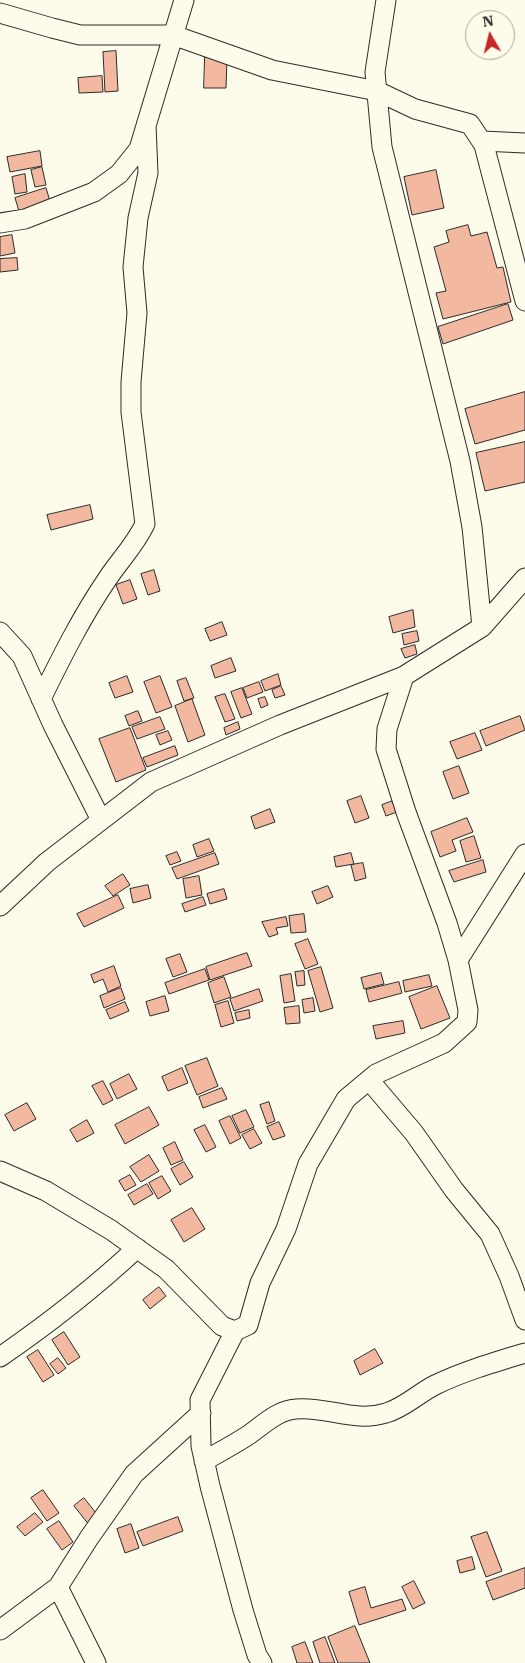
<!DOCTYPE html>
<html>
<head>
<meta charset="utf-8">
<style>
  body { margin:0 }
  #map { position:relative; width:525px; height:1663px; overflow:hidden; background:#fdfbea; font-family:"IBM Plex Serif",serif }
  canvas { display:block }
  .north { position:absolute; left:465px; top:10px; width:50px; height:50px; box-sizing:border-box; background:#fdfbea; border:1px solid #a9a89e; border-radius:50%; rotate:352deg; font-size:14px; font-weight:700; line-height:20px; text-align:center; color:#2b2b2b }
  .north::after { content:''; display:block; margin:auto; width:18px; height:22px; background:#c62828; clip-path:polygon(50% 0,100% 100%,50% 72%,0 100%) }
</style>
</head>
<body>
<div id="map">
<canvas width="525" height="1663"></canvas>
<div class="north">N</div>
</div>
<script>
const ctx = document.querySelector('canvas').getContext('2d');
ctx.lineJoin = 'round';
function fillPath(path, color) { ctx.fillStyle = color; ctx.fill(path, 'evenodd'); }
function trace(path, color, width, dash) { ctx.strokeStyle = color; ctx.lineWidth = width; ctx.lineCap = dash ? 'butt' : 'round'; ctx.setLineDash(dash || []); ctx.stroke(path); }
const building = new Path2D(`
  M116,51L118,91L105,92L103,52Z
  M205,57L227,58L226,88H204Z
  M102,76L103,92L79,93L78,78Z
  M40,151L42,166L10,172L7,157Z
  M42,167L46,185L35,187L31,170Z
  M436,170L444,208L412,215L404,177Z
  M25,174L27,192L15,194L12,177Z
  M46,188L50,201L19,211L15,198Z
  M468,225L471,236L487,232L497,268L503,267L511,302L443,319L436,293L446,291L434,247L449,242L446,231Z
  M12,235L15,253L0,256V237Z
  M17,258L18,270L0,272V259Z
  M508,304L513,320L443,344L438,327Z
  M525,392V430L475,444L465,409Z
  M525,442V482L485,491L476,453Z
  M90,505L93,519L51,530L47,515Z
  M154,570L160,591L148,595L141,574Z
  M130,580L137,599L123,604L116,585Z
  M413,610L415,627L393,633L389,617Z
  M222,622L227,635L210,641L205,629Z
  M417,631L419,641L404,645L402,634Z
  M415,645L417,654L405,658L401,649Z
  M231,658L236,671L215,678L211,666Z
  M278,674L281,685L265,691L261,681Z
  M127,676L133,692L115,698L109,683Z
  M160,676L172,707L156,713L144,682Z
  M186,678L194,698L184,701L177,681Z
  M259,682L263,692L247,698L243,688Z
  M281,686L285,695L275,698L272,690Z
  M242,688L252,714L241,718L231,692Z
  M225,694L235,719L225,722L215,697Z
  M265,697L268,705L261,708L258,699Z
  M192,699L205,735L188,742L175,706Z
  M138,711L142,721L129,726L125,716Z
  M520,716L525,730L486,746L480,731Z
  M160,717L165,729L137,739L132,727Z
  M238,722L240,729L226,735L224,728Z
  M130,728L146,770L116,782L99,739Z
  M168,731L172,740L160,745L156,735Z
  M475,733L482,750L457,759L450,742Z
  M175,746L178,755L147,767L143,758Z
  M459,766L469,793L453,799L443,772Z
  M361,796L369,818L355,823L347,801Z
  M393,801L397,812L386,816L382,805Z
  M270,809L275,822L255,829L251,817Z
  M467,818L473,832L452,840L456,851L440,857L431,832Z
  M474,836L481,858L466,862L460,841Z
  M209,839L214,851L197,857L193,845Z
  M177,852L181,861L170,865L166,856Z
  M215,853L219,864L177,879L172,868Z
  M351,853L354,864L336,867L334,857Z
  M483,860L486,872L454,882L449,871Z
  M363,863L366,878L355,881L351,865Z
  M123,874L130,885L113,896L105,886Z
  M199,876L202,895L186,898L183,879Z
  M148,885L151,898L133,903L130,889Z
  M328,886L333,897L317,904L312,892Z
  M224,889L227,899L210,904L207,894Z
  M118,895L124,908L84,927L77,914Z
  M203,897L206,905L185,912L182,904Z
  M304,914L306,932L291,933L289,916Z
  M286,917L288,926L276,928L278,934L269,937L262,922Z
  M308,939L318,964L305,969L295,944Z
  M247,953L252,966L210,980L206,967Z
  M180,954L187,972L173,977L166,959Z
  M114,966L121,986L108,992L103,979L94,983L91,975Z
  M321,967L333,1008L320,1012L308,971Z
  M205,969L209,980L169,994L165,983Z
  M304,971L305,985L297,986L295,972Z
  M381,973L384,984L364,989L361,978Z
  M291,974L295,1001L284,1003L280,976Z
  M429,975L432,986L405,992L403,981Z
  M224,977L231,997L214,1003L208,983Z
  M399,982L402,993L369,1002L366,990Z
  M437,986L450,1018L421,1029L409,997Z
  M121,988L125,999L104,1008L100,996Z
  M259,989L263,1001L234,1011L230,999Z
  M165,996L169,1011L150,1016L146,1002Z
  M313,998L315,1011L304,1013L302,1000Z
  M228,1001L234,1023L221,1027L215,1005Z
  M125,1002L129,1011L110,1019L106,1010Z
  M299,1006L300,1023L286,1024L284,1008Z
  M249,1010L250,1018L237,1021L235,1013Z
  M403,1021L405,1033L376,1039L373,1026Z
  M207,1058L218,1086L197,1095L185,1066Z
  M182,1068L188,1083L168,1091L162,1077Z
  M129,1074L137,1089L117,1099L110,1084Z
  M103,1081L113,1100L103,1105L92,1086Z
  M222,1088L227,1099L203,1108L199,1097Z
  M269,1102L275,1121L267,1124L260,1105Z
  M27,1103L36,1119L14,1131L5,1115Z
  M149,1107L159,1125L125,1144L115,1125Z
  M246,1110L254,1127L240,1133L232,1116Z
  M230,1116L241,1138L230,1144L219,1121Z
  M87,1120L94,1133L77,1142L70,1130Z
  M279,1122L285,1136L273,1140L267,1127Z
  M205,1125L216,1147L206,1152L194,1130Z
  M254,1129L262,1143L250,1149L242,1135Z
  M175,1142L183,1160L171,1165L163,1148Z
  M149,1155L159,1171L141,1182L130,1167Z
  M184,1162L193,1177L180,1185L171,1169Z
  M130,1175L136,1185L125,1191L119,1181Z
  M162,1176L171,1191L158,1199L149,1183Z
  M147,1184L153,1194L134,1205L128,1195Z
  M192,1208L205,1229L184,1242L171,1220Z
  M159,1287L166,1296L150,1309L143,1300Z
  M64,1332L80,1357L68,1365L52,1340Z
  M375,1349L383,1363L360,1375L354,1361Z
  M38,1350L54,1375L43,1382L27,1357Z
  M58,1358L66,1368L58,1374L50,1364Z
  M43,1490L59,1513L47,1521L31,1498Z
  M84,1498L100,1518L90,1526L74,1506Z
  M35,1513L43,1522L25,1536L17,1527Z
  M178,1517L183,1531L143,1546L137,1532Z
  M59,1521L73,1542L62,1550L47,1529Z
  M131,1524L139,1548L125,1553L117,1529Z
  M487,1532L502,1571L486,1577L471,1537Z
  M472,1557L475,1569L460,1573L457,1561Z
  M525,1568V1588L493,1600L486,1582Z
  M414,1581L425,1603L413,1609L402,1587Z
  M365,1587L371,1608L402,1599L406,1610L359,1625L349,1592Z
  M355,1626L370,1663H338L328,1637Z
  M325,1637L335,1663H320L313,1642Z
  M305,1642L313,1663H297L292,1647Z`);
const street = new Path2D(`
  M386,0L375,72L382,147L460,461L472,527L482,627
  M0,13L52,28L80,35H173L272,70L377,91L415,109L470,124L484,145L525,301
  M482,141L525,143
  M0,223L25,219L94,192L119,174L139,149L184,0
  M0,632L22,656L53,725L101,820
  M41,699C61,658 82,616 108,578C120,560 135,545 145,524L131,412V382L137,313L133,267L138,218L148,173L146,125
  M0,906L47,862L151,782L280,725L404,676L482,627L525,578
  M458,960L525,854
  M369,1080L414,1133L454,1190L490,1234L509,1276L525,1320
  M0,1171L46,1191L111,1230L166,1269L222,1326L235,1331L248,1325L260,1283L286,1229L308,1164L346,1099L376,1074L444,1043L467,1022L468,1010L458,960L447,923L406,812L386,749L387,729L404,676
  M235,1331L200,1400L201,1446L210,1486L243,1610L257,1655L262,1663
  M0,1357C48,1324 94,1288 137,1248
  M204,1461C218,1453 233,1445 247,1436C262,1426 277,1410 296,1409C327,1406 354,1423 386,1413C404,1408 419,1393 435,1385C464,1371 495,1362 525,1353
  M58,1587L96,1663
  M0,1630L58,1587L89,1538L134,1474L201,1413`);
fillPath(building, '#f2b8a0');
trace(building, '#2b2b2b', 1);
trace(street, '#2b2b2b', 21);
trace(street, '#fdfbea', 19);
</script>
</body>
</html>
